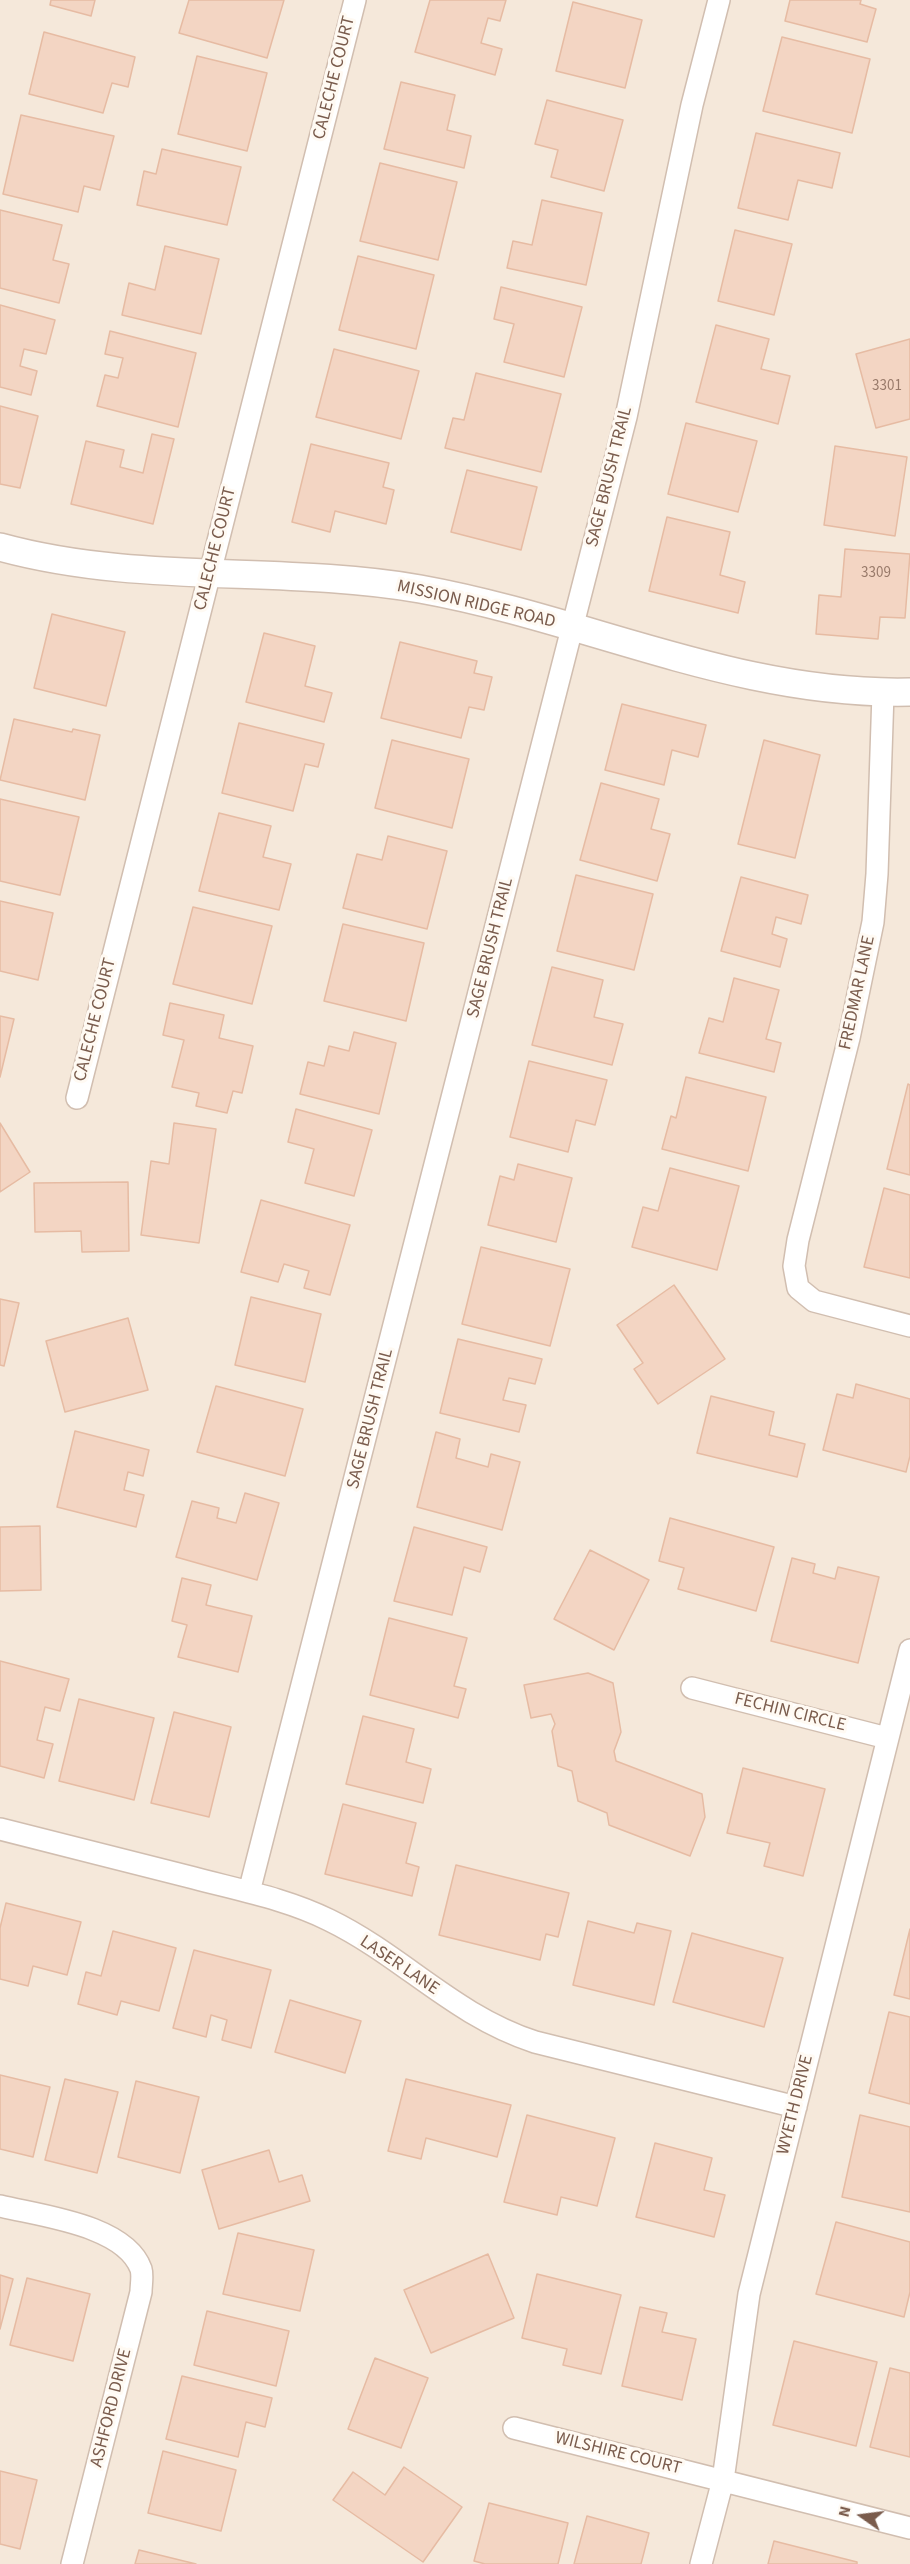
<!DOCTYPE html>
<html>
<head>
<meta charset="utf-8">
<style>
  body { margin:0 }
  #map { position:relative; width:910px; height:2564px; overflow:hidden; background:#fdf6ec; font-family:"Source Sans 3",sans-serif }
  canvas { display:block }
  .north { position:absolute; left:832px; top:2486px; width:60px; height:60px; -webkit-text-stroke:4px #fffaf3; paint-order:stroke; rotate:284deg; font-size:16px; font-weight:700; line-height:24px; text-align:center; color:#7a5c4d }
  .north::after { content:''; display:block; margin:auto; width:21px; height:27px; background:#7a5c4d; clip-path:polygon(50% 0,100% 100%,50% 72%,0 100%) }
</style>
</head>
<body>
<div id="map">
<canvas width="910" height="2564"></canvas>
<div class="north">N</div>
</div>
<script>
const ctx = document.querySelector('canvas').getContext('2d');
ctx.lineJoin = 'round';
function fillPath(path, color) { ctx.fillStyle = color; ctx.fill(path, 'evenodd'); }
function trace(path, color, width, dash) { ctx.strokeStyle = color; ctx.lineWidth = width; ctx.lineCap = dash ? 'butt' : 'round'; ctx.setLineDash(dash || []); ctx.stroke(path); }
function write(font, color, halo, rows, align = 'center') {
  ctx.font = font + ' "Source Sans 3",sans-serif'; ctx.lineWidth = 6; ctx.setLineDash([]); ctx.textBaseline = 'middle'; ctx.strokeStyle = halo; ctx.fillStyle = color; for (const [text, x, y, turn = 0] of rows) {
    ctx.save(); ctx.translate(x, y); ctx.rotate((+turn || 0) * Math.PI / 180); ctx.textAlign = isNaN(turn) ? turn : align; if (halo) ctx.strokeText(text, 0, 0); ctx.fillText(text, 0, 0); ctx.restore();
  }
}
const residential = new Path2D(`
  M0,0H910V2564H0Z`);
const building = new Path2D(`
  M51,0H95L91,16L50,5Z
  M189,0H284L267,58L179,33Z
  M430,0H506L500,21L488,18L481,43L502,49L495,75L415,52Z
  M790,0H861L860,4L876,9L867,42L785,21Z
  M573,2L642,20L625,88L556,71Z
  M44,32L135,57L128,87L112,83L103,113L29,94Z
  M782,37L870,59L852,133L763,111Z
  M197,56L267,73L247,151L178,134Z
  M401,82L455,95L447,130L471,136L464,168L384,149Z
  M547,100L623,120L604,191L551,177L558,150L535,144Z
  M21,115L114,136L100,190L84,186L78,212L3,194Z
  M756,133L840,153L832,188L798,180L788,220L738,208Z
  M162,149L241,167L227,225L137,205L144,171L156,174Z
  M380,163L457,182L438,260L360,241Z
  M542,200L602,213L586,285L507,268L513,241L532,245Z
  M0,210L62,225L53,260L69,264L59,303L0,288Z
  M735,230L792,244L774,315L718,301Z
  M165,246L219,259L201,334L122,315L129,283L155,290Z
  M358,256L434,275L416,349L339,330Z
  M501,287L582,307L564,377L504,362L514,324L494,319Z
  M0,305L55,320L46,354L24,349L20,366L37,371L31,395L0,387Z
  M716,325L769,339L761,369L790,376L778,424L696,402Z
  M110,331L196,353L178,427L97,406L105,375L118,378L123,358L105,354Z
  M910,339V419L876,428L856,354Z
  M334,349L419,371L401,439L316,417Z
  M476,373L561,394L541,472L445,448L453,418L464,420Z
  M0,406L38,416L20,488L0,484Z
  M686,423L757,441L738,512L668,494Z
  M152,434L174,439L153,524L71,504L86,441L124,450L120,467L143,473Z
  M311,444L389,463L383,487L394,490L386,524L335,511L330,532L292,522Z
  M835,446L907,457L895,536L824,525Z
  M467,470L537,487L521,550L451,532Z
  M667,517L730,532L720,575L745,582L738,613L649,591Z
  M845,549L910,554L905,618L880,617L878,639L816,634L819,595L841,597Z
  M52,614L125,632L106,706L34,688Z
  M264,633L315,646L305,686L332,693L324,722L246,702Z
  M400,642L477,661L474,673L492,677L484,710L469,707L461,738L381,718Z
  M622,704L706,725L698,757L672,750L664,785L605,770Z
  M14,719L72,732L73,729L100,735L85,800L0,780Z
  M239,723L324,744L318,767L305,764L293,811L222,793Z
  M392,740L469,759L452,828L375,808Z
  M764,740L820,755L795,858L738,844Z
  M601,783L659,799L651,829L670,834L657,881L580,860Z
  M0,799L79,817L60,895L0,881Z
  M219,813L271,826L263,857L291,864L279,910L199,891Z
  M388,836L447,851L427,929L343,908L357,854L382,860Z
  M576,875L653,894L634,970L557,951Z
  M741,877L808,895L801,924L776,917L772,934L787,939L780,967L721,951Z
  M0,901L53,913L38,980L0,971Z
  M193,907L272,926L252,1004L173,984Z
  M343,924L424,943L406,1021L324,1001Z
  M552,967L603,980L594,1017L623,1024L612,1065L532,1045Z
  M734,978L779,990L766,1039L781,1043L774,1072L699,1053L709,1018L723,1022Z
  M170,1003L224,1015L219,1038L253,1046L242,1093L233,1091L227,1113L196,1106L199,1093L172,1087L184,1040L163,1035Z
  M0,1016L14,1019L0,1077Z
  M354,1032L396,1043L379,1114L300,1094L308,1062L324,1066L329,1046L349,1051Z
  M529,1061L607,1080L595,1125L576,1120L568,1152L510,1137Z
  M686,1077L766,1097L748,1171L662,1149L671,1116L676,1118Z
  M908,1084L910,1085V1175L887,1169Z
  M296,1109L372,1130L354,1196L305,1183L314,1149L288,1142Z
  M0,1123L30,1172L0,1192Z
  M174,1123L216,1129L199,1243L141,1235L151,1161L169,1164Z
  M518,1164L572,1178L556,1242L488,1225L500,1176L514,1180Z
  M670,1168L739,1186L717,1270L632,1247L643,1207L658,1211Z
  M128,1182L129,1251L82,1252L81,1231L35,1232L34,1183Z
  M884,1188L910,1195V1278L864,1267Z
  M261,1200L350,1225L330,1295L304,1288L309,1271L284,1264L278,1282L241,1272Z
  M481,1247L570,1269L550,1346L462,1324Z
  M674,1285L725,1359L658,1404L634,1369L643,1363L617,1325Z
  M251,1297L321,1314L305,1382L235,1365Z
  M0,1299L19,1303L4,1366L0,1365Z
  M128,1318L148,1390L65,1412L46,1341Z
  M458,1339L542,1359L535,1384L509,1378L503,1400L526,1405L519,1432L440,1413Z
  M856,1384L910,1399V1456L906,1472L823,1450L837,1394L853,1398Z
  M216,1386L303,1409L285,1476L197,1452Z
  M711,1396L774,1412L769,1435L805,1444L797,1477L697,1453Z
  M75,1431L149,1450L143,1476L128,1472L124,1490L144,1495L136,1527L57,1507Z
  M436,1432L460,1439L456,1458L488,1467L491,1454L520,1462L502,1530L417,1507Z
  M245,1493L279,1503L257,1580L176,1557L192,1501L219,1508L217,1518L236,1523Z
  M670,1518L774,1547L756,1611L678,1589L684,1568L659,1561Z
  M40,1526L41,1590L0,1591V1527Z
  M414,1527L487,1547L480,1572L464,1567L452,1615L394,1601Z
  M590,1550L649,1580L614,1650L554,1619Z
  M792,1558L815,1564L813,1573L835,1579L838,1567L879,1577L858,1663L771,1641Z
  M182,1578L211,1585L206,1605L252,1616L238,1672L178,1657L187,1625L172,1621Z
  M389,1618L467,1638L454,1686L466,1689L458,1718L370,1695Z
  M0,1661L69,1679L60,1711L45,1707L37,1740L53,1744L44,1778L0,1766Z
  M588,1673L613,1683L621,1732L614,1751L616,1761L702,1794L705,1817L690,1856L609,1825L607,1813L578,1801L572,1771L558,1766L552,1731L555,1724L551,1714L531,1718L524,1685Z
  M79,1699L154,1718L134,1800L59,1781Z
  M174,1712L231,1727L209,1817L151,1803Z
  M363,1716L414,1729L406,1762L431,1769L423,1803L346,1784Z
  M743,1768L825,1789L803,1876L764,1866L770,1843L727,1833Z
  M343,1804L416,1823L406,1863L419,1867L412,1896L325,1874Z
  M456,1865L569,1893L558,1937L546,1934L540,1960L439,1935Z
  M6,1903L81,1922L67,1975L33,1966L28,1986L0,1979V1928Z
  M588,1921L634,1933L637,1923L671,1931L654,2005L573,1985Z
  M910,1929V1999L894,1995Z
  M113,1931L176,1948L159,2011L121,2001L117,2015L78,2004L86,1972L101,1976Z
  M692,1933L783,1958L764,2027L673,2002Z
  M194,1950L271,1970L251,2048L222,2040L227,2020L211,2015L206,2037L173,2028Z
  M290,2000L361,2021L345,2073L275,2052Z
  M889,2012L910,2017V2104L869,2093Z
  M0,2075L50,2087L33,2157L0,2149Z
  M65,2079L118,2092L97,2173L45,2160Z
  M406,2079L511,2105L497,2157L426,2138L421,2159L388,2151Z
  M136,2081L199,2097L180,2173L118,2157Z
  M527,2115L615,2138L597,2206L561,2197L557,2215L504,2202Z
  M860,2115L910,2127V2212L842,2197Z
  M655,2143L712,2158L704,2190L725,2195L714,2237L636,2217Z
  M269,2150L279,2182L302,2175L310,2201L219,2229L202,2170Z
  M836,2222L910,2242V2292L904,2317L816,2294Z
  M238,2233L314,2250L300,2311L223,2294Z
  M488,2254L514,2318L431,2353L404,2290Z
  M537,2274L621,2295L601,2374L563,2365L567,2349L522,2338Z
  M0,2275L13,2279L0,2329Z
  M27,2278L90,2294L73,2361L10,2345Z
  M640,2307L667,2313L662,2332L696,2339L682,2400L622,2386Z
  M207,2311L289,2331L276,2386L194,2365Z
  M794,2341L877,2362L856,2446L773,2425Z
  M375,2358L428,2378L401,2448L348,2429Z
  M890,2368L910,2373V2457L870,2447Z
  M182,2376L272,2398L265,2427L246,2422L238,2457L166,2439Z
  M163,2451L236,2470L221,2531L148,2513Z
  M404,2467L462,2507L423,2562L333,2500L353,2472L385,2495Z
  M0,2471L37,2480L20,2549L0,2544Z
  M489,2503L568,2523L558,2564H485L474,2561Z
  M587,2516L649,2533L641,2564H574Z
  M774,2541L857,2562V2564H768Z
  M139,2550L196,2564H135Z`);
const minor = new Path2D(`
  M883,693L877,874L873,922L849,1038L798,1240L794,1266L798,1288L814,1301L910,1326
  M77,1098L355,0
  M692,1688L887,1738
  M0,1829C65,1845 129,1862 194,1878C239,1890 287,1899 329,1920C403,1956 453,2015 535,2042L796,2107
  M249,1892L626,417L692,105L719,0
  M0,2206C41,2216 125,2225 141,2269C143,2276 141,2285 141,2292L72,2564
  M514,2428L910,2528
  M701,2564L723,2480L749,2294L910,1650`);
const tertiary = new Path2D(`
  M0,547C138,585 281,565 420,589C587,619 737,696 910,692`);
const numberNames = [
  ["3301",887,387],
  ["3309",876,574]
];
const streetNames = [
  ["CALECHE COURT",335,78,-76],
  ["SAGE BRUSH TRAIL",610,477,-76],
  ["CALECHE COURT",216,549,-76],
  ["MISSION RIDGE ROAD",476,605,13],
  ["SAGE BRUSH TRAIL",491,948,-76],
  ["FREDMAR LANE",858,993,-78],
  ["CALECHE COURT",96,1020,-76],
  ["SAGE BRUSH TRAIL",371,1419,-76],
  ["FECHIN CIRCLE",790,1713,14],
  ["LASER LANE",399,1966,34],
  ["WYETH DRIVE",796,2105,-76],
  ["ASHFORD DRIVE",112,2408,-76],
  ["WILSHIRE COURT",618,2454,14]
];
fillPath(residential, '#f5e8da');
fillPath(building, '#f3d5c3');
trace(building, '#e6bba3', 1.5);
trace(minor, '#d1beb0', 24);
trace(tertiary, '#d1beb0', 30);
trace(minor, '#fff', 21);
trace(tertiary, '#fff', 27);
write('15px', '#987a6a', null, numberNames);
write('18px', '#7a5c4d', '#fffaf3', streetNames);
</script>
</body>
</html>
